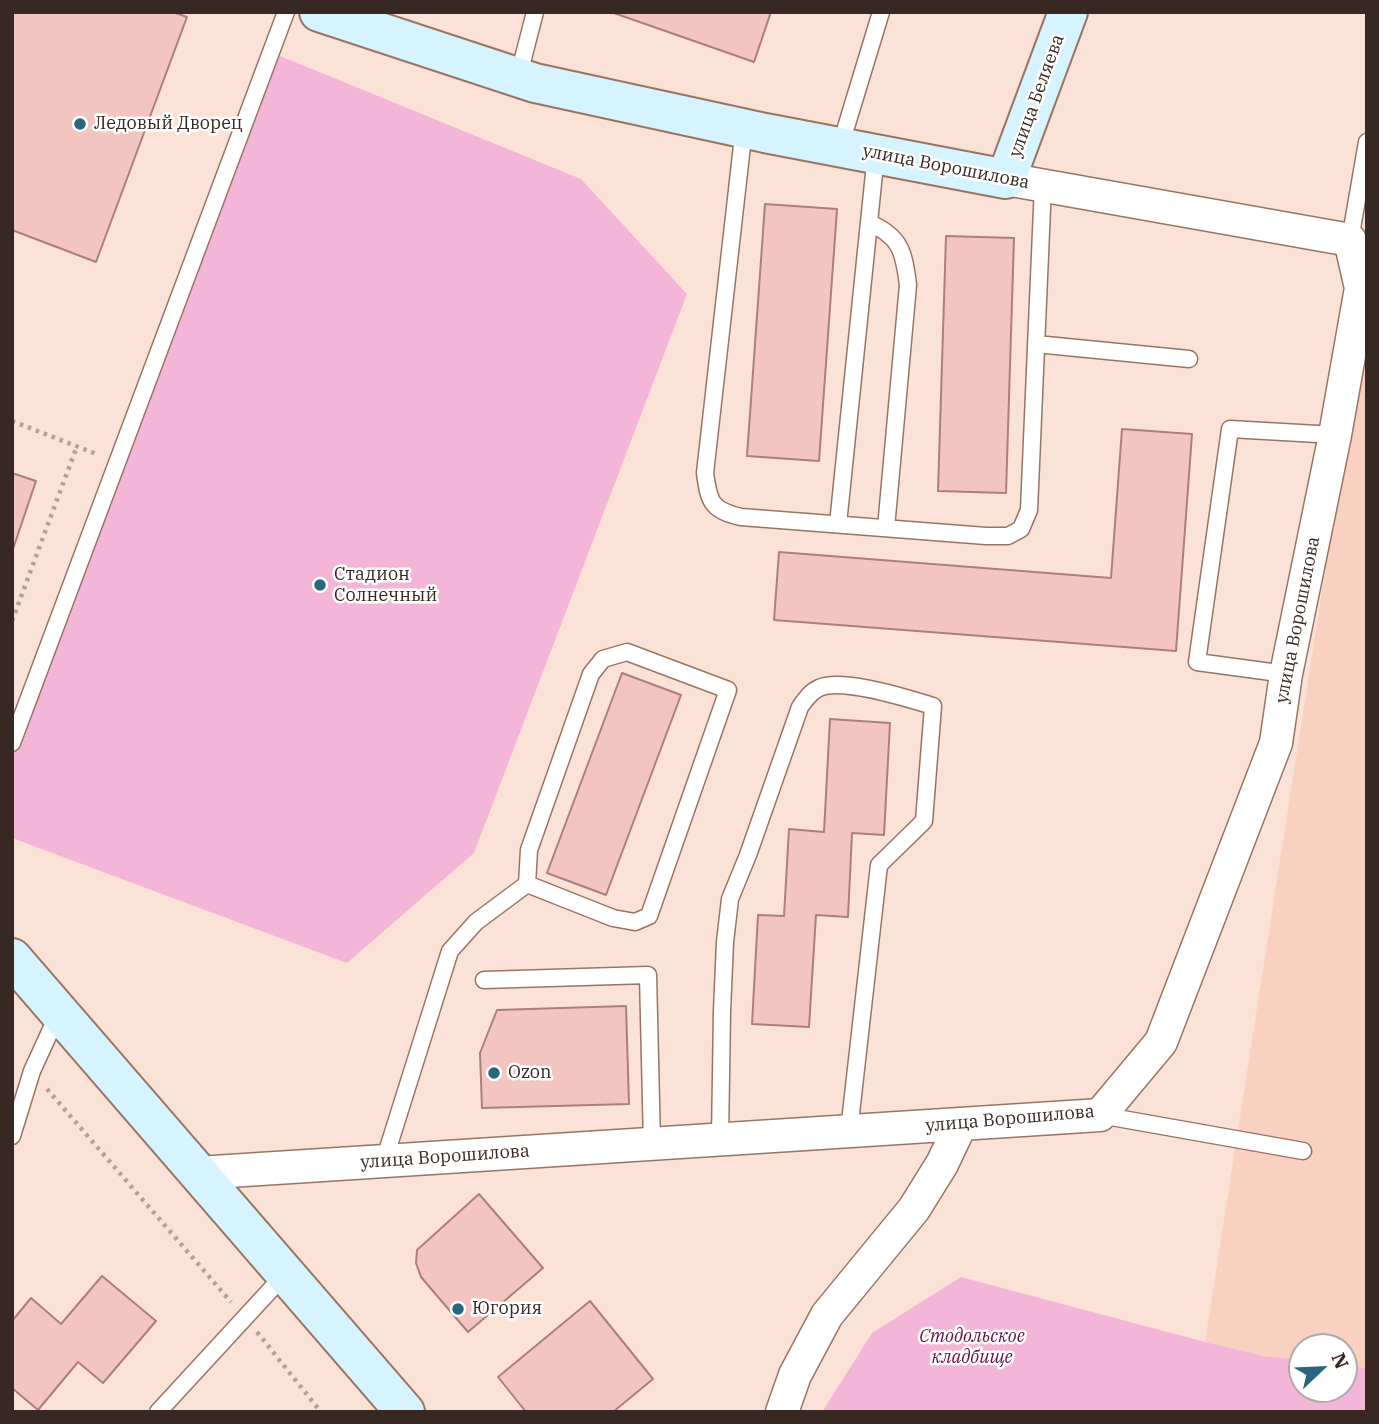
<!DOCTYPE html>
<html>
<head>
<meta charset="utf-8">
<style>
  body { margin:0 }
  #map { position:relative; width:1379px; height:1424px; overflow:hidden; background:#fbe2d7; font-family:"IBM Plex Serif",serif }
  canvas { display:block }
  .frame { position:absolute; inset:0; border:14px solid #382822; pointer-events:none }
  .north { position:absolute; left:1288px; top:1333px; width:70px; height:70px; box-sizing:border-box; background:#fff; border:2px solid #afa9a7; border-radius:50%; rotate:67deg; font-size:19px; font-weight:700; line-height:28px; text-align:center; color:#382822 }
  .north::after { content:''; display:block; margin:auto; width:24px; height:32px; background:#27667c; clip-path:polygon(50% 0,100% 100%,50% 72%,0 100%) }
</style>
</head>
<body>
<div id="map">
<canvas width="1379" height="1424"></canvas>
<div class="frame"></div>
<div class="north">N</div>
</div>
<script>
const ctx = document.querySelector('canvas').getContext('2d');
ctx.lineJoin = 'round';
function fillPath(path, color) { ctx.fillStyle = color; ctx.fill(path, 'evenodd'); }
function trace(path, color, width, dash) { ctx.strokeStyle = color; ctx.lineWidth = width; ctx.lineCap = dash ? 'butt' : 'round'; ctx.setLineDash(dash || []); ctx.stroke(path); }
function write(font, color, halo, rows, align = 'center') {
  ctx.font = font + ' "IBM Plex Serif",serif'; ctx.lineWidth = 5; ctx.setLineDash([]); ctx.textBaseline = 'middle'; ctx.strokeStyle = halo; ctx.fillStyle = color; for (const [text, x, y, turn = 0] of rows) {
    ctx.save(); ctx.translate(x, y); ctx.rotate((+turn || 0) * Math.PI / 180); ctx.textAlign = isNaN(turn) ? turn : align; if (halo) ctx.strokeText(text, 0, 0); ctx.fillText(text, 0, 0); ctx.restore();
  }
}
const built = new Path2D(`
  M1367,302V1368L1344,1365V1347H1302V1360L1264,1356L1205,1342Z`);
const green = new Path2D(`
  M263,49L581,179L687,294L474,853L347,963L12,838V721Z
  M961,1277L1205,1342L1264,1356L1302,1360V1389H1344V1365L1367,1368V1412H822L872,1333Z`);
const building = new Path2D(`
  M12,12H173L187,17L96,262L12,230Z
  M611,12H771L754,62Z
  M765,204L837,209L819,461L747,456Z
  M946,236L1014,238L1006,493L938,491Z
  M1122,429L1192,434L1176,651L774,620L779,552L1111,578Z
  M12,473L36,481L12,552Z
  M622,673L681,695L606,895L547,873Z
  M830,719L890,723L884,835L852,833L848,917L816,915L809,1027L752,1024L758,915L784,916L789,829L824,832Z
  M626,1006L629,1104L482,1108L480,1053L497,1010Z
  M479,1194L543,1268L468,1332L421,1277L416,1263L417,1250Z
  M102,1276L156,1321L103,1383L78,1362L38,1410L12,1388V1321L31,1298L61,1324Z
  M590,1301L653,1379L613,1412H526L498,1377Z`);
const path = new Path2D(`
  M12,421L99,455
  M12,621L77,446
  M47,1089L231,1302
  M257,1332L321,1412`);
const lane = new Path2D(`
  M518,78L535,12
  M744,128L705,473C709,502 711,510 741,517L986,536H1008L1021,529L1029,510L1043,185
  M840,147L881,12
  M869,223C901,236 904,253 908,285L886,528
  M1354,241L1350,240L1367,142
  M1036,344L1189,359
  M838,524L876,154
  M1286,674L1197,662L1230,429L1335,435
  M12,743L286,12
  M484,980L648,975L652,1144
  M1100,1115L1303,1151
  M12,1136L32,1071L59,1012
  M720,1139L722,1011L725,942L730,899L748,855L800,707C805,700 810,692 819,688C842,677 909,699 933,706L924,821L879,865L849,1131
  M384,1161L450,951L476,922L527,884L529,850L591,674L603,659L627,652L728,690L649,916L635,922L613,918L527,884
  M158,1412L286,1273`);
const street = new Path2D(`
  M198,1173L1100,1115L1161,1042L1276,743L1286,674L1335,435L1361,288L1350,240L1006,179
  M782,1412L795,1375L827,1315L914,1209L942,1164L961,1124`);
const secondary = new Path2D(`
  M319,12L535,83L765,133L1006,179L1068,12
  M12,958L405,1412`);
const markers = [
  [80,124,7,"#27667c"],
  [320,585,7,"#27667c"],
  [494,1073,7,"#27667c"],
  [458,1309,7,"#27667c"]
];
const streetNames = [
  ["улица Беляева",1037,96,-70],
  ["улица Ворошилова",946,167,11],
  ["улица Ворошилова",1298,620,-79],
  ["улица Ворошилова",1010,1119,-5],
  ["улица Ворошилова",445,1157,-4]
];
const poiNames = [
  ["Ледовый Дворец",94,124],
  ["Стадион",334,575],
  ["Солнечный",334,596],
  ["Ozon",508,1073],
  ["Югория",472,1309]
];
const parkNames = [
  ["Стодольское",972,1337],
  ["кладбище",972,1358]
];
fillPath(built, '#f9d1c0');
fillPath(green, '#f3b6d8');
fillPath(building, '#f3c5c1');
trace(building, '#aa807c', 2);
trace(lane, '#997463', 19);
trace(street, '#997463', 35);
trace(secondary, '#997463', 42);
trace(path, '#b6a097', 4.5, [3.5, 5]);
trace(lane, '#fff', 16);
trace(street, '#fff', 32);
trace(secondary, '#d6f4ff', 38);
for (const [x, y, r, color] of markers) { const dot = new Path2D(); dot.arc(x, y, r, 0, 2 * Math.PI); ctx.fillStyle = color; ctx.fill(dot); trace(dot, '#fff', 2.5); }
write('18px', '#382822', '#fff', streetNames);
write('18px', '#382822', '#fff', poiNames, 'left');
write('italic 18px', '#641149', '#fff', parkNames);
</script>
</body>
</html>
